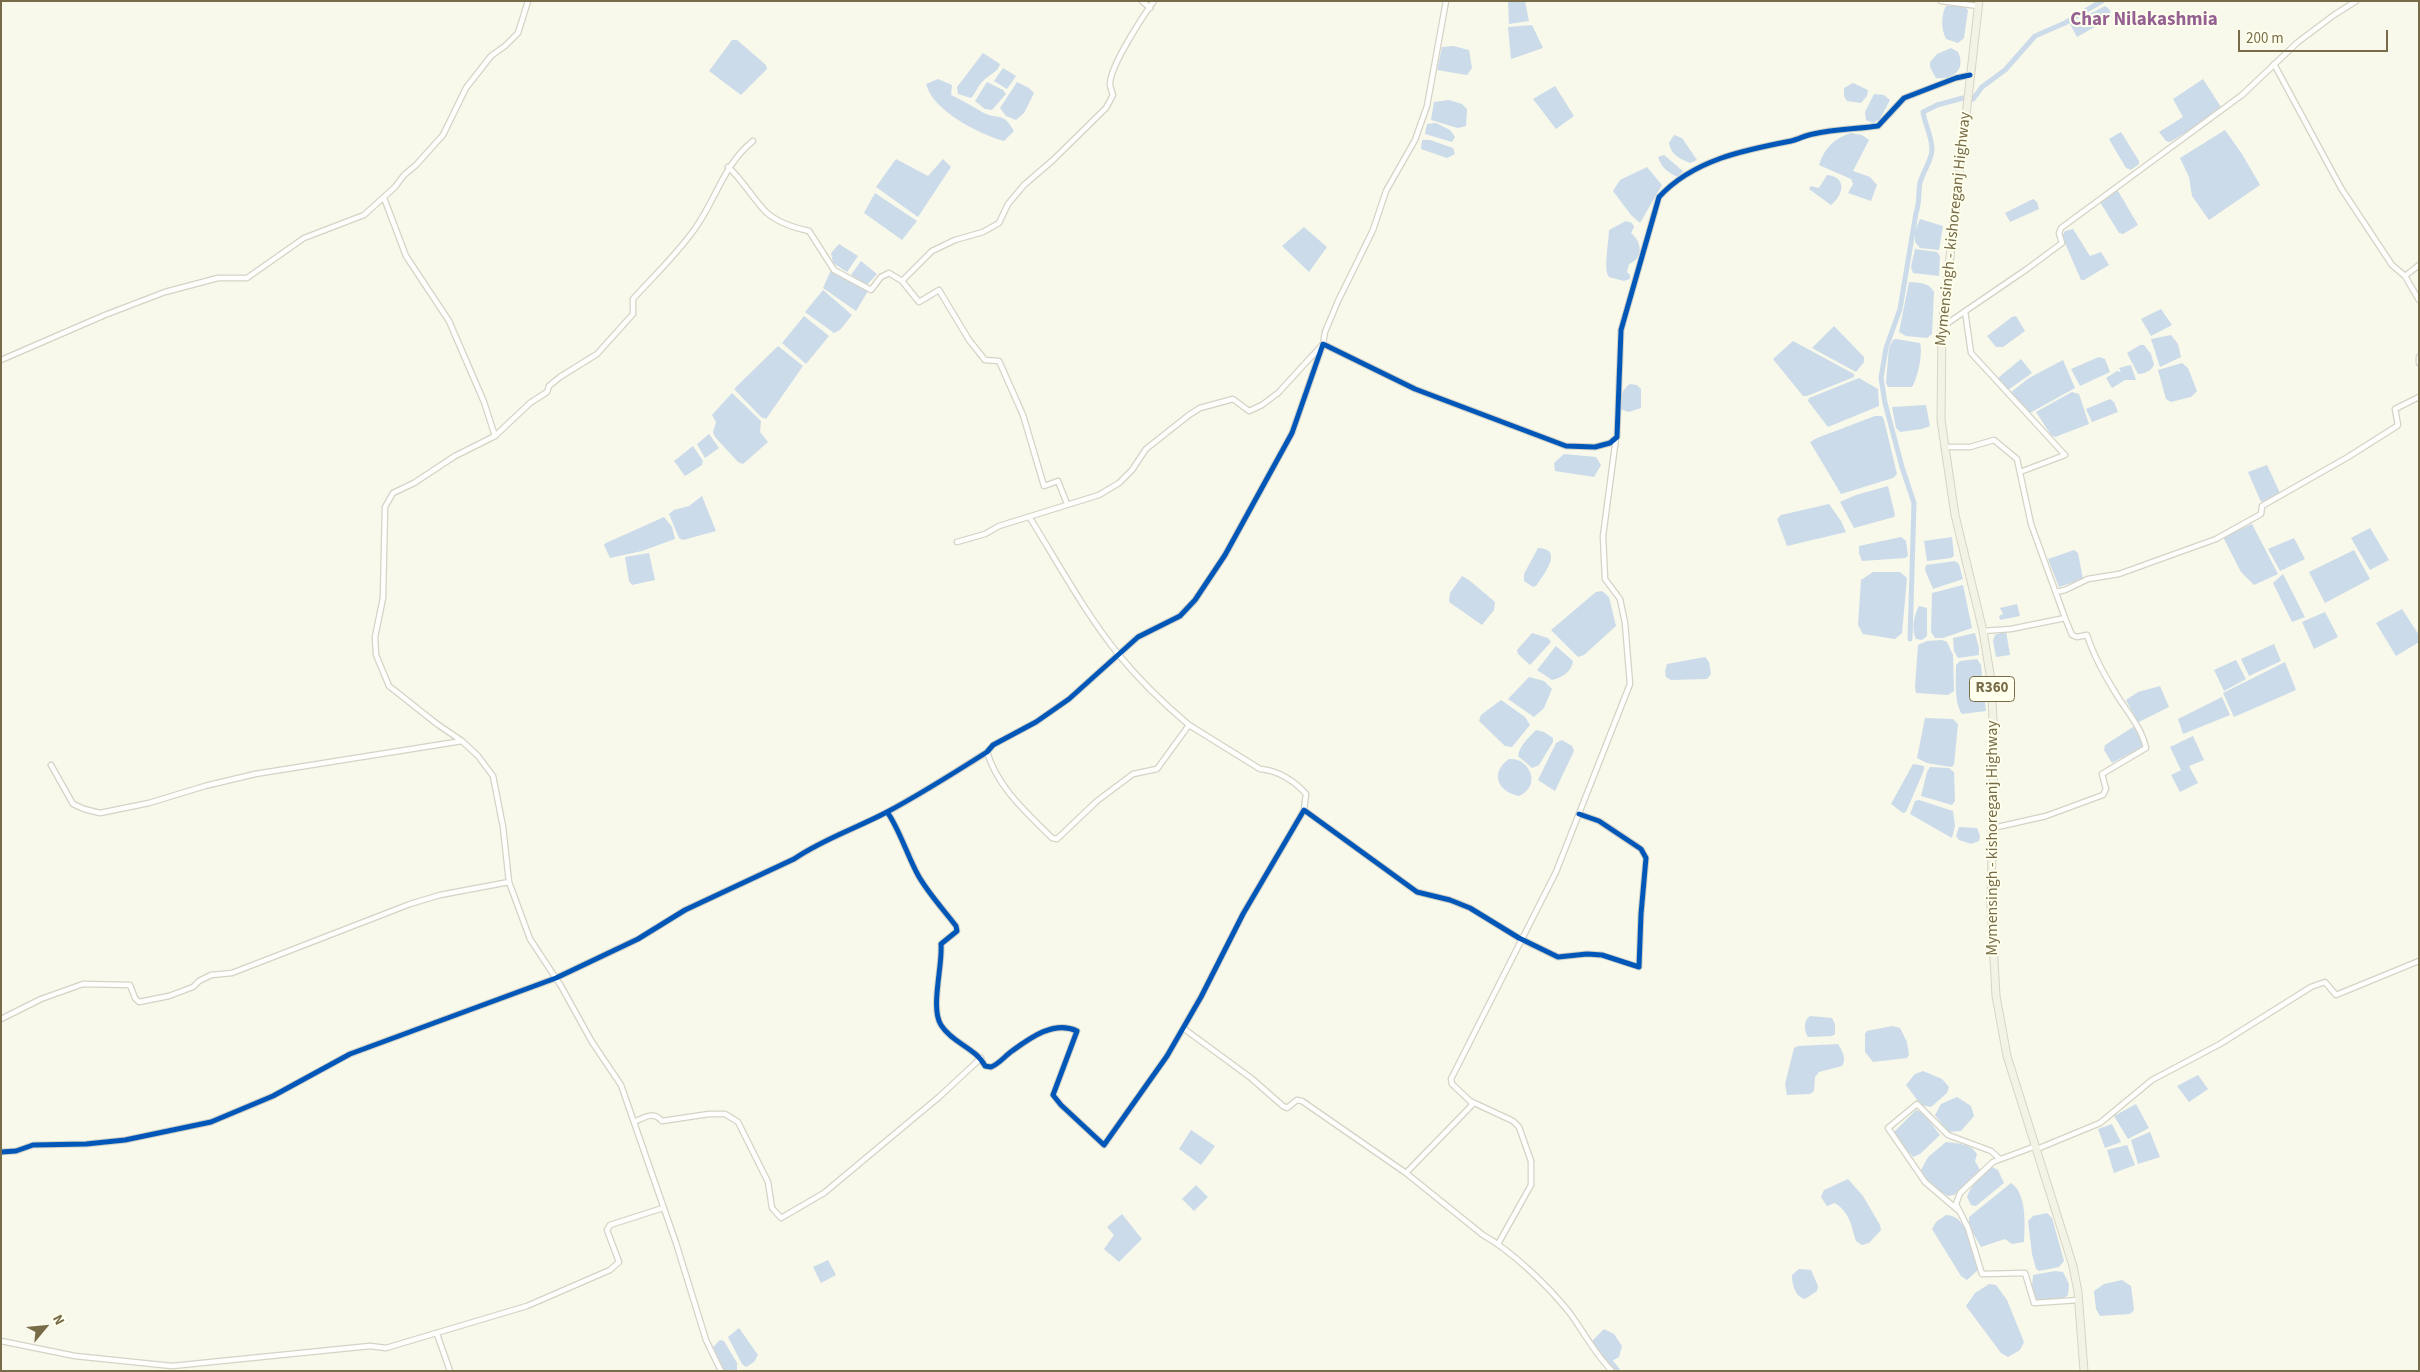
<!DOCTYPE html>
<html>
<head>
<meta charset="utf-8">
<style>
  body { margin:0 }
  #map { position:relative; width:2420px; height:1372px; overflow:hidden; background:#f8f8eb; font-family:"Source Sans 3",sans-serif }
  canvas { display:block }
  .frame { position:absolute; inset:0; border:2px solid #786c48; pointer-events:none }
  .north { position:absolute; left:20px; top:1302px; width:50px; height:50px; -webkit-text-stroke:4px #ffffed; paint-order:stroke; rotate:62deg; font-size:14px; font-weight:700; line-height:20px; text-align:center; color:#786c48 }
  .north::after { content:''; display:block; margin:auto; width:18px; height:22px; background:#786c48; clip-path:polygon(50% 0,100% 100%,50% 72%,0 100%) }
  .scale { position:absolute; left:2238px; top:30px; width:150px; height:22px; box-sizing:border-box; border:2px solid #786c48; border-top:0; padding-left:6px; font-size:15px; line-height:18px; white-space:nowrap; color:#786c48; -webkit-text-stroke:4px #ffffed; paint-order:stroke }
</style>
</head>
<body>
<div id="map">
<canvas width="2420" height="1372"></canvas>
<div class="frame"></div>
<div class="north">N</div>
<div class="scale">200 m</div>
</div>
<script>
const ctx = document.querySelector('canvas').getContext('2d');
ctx.lineJoin = 'round';
function fillPath(path, color) { ctx.fillStyle = color; ctx.fill(path, 'evenodd'); }
function trace(path, color, width, dash) { ctx.strokeStyle = color; ctx.lineWidth = width; ctx.lineCap = dash ? 'butt' : 'round'; ctx.setLineDash(dash || []); ctx.stroke(path); }
function write(font, color, halo, rows, align = 'center') {
  ctx.font = font + ' "Source Sans 3",sans-serif'; ctx.lineWidth = 4; ctx.setLineDash([]); ctx.textBaseline = 'middle'; ctx.strokeStyle = halo; ctx.fillStyle = color; for (const [text, x, y, turn = 0] of rows) {
    ctx.save(); ctx.translate(x, y); ctx.rotate((+turn || 0) * Math.PI / 180); ctx.textAlign = isNaN(turn) ? turn : align; if (halo) ctx.strokeText(text, 0, 0); ctx.fillText(text, 0, 0); ctx.restore();
  }
}
const water = new Path2D(`
  M1508,1H1525L1529,21L1509,24Z
  M1958,5L1964,6L1968,10L1964,38L1958,43L1946,39C1941,29 1941,15 1946,6Z
  M2105,6L2110,10L2112,17L2077,37L2070,24Z
  M1532,25L1543,48L1511,59L1508,27Z
  M732,40H737L766,65L767,69L741,95L709,71Z
  M1453,46L1469,50L1472,68L1467,75L1437,70L1442,47Z
  M1951,48L1958,52C1966,69 1954,80 1936,78L1930,67V62L1937,54Z
  M983,53L1000,64C998,73 989,74 983,81C978,85 976,93 971,98L958,94L957,87Z
  M1003,68L1016,76L1007,89L994,81Z
  M938,79L952,85L951,95C962,100 972,106 982,112C998,121 1002,110 1014,131L1004,141C979,134 933,111 926,84Z
  M2203,79L2221,107L2195,127L2170,142L2166,141L2159,132L2183,117L2173,99Z
  M987,82L1003,90L1006,94L992,110L985,109L975,101Z
  M1017,82L1029,88L1034,93L1024,113L1016,120L1006,116L1000,108Z
  M1853,83L1868,90L1867,96L1861,103L1847,101L1844,96V88Z
  M1555,86L1574,116L1556,129L1533,99Z
  M1874,94L1884,95L1890,100L1880,119L1873,123L1866,120L1865,112Z
  M1449,100L1462,104L1467,109L1466,126L1458,128L1431,120L1434,102Z
  M1436,123L1450,130L1455,137L1452,142L1425,134L1427,124Z
  M2225,130L2242,154L2260,185L2209,220L2192,196L2189,177L2180,158Z
  M2121,132L2139,161V164L2131,170L2126,168L2109,139Z
  M1851,133L1862,135L1869,140L1853,171L1870,177L1877,185L1871,201L1848,193L1853,184L1851,179L1819,165C1824,148 1835,138 1851,133Z
  M1674,135L1682,138L1697,160L1690,163C1679,158 1671,155 1669,143Z
  M1422,140H1430L1453,148L1455,154L1447,158L1421,149Z
  M1664,155L1683,171L1678,177C1668,173 1661,167 1658,157Z
  M896,159L928,176L943,159L951,167L918,217L876,187Z
  M1647,167L1662,185L1640,223L1631,215L1613,191L1620,180Z
  M1827,175C1848,177 1843,196 1831,205L1809,189L1811,186L1819,188Z
  M2118,191L2138,225L2123,234L2119,233L2100,202L2112,192Z
  M875,193L917,221L902,240L864,213Z
  M2033,199L2037,202L2039,209L2010,222L2005,213Z
  M1920,219L1943,226L1939,250L1920,248L1915,242V231Z
  M1626,221L1632,223L1634,227L1631,233C1642,242 1644,258 1629,264L1627,272L1630,275V279L1624,281L1609,277C1603,269 1609,242 1609,230Z
  M1304,227L1327,247L1309,272L1282,246Z
  M2073,229L2090,256L2101,252L2109,265L2084,280H2081L2062,236L2065,231Z
  M839,244L858,256L847,272L833,263L831,253Z
  M1915,249L1937,252L1940,256L1939,276L1913,273L1911,267Z
  M861,261L877,274L867,285L851,275Z
  M831,270L868,291L856,311L823,288Z
  M1909,282C1919,283 1929,282 1934,292L1932,334L1927,338L1906,336L1899,332Z
  M823,290L852,315L840,330L834,333L805,312Z
  M2161,309L2172,325L2151,336L2141,319Z
  M804,316L829,336L806,364L782,343Z
  M2016,316L2025,331L2003,347H1996L1987,336L2012,317Z
  M1834,326L1864,357V362L1856,372L1812,348Z
  M2171,335L2178,344L2181,357L2160,367L2151,339Z
  M1896,339L1920,343C1923,353 1918,378 1912,387H1888L1886,383L1889,348L1893,340Z
  M1793,341L1854,374V377L1807,396H1803L1773,359Z
  M2140,345H2144L2151,354L2154,365C2151,371 2144,374 2138,374L2127,353Z
  M778,346L803,366L766,419L761,417L734,389Z
  M2099,357L2105,359L2110,372L2080,386L2071,369Z
  M2021,359L2032,373L2008,390L1998,378Z
  M2063,360L2075,388L2028,414L2011,392L2029,378Z
  M2182,363L2188,368L2197,391L2191,397L2171,402L2166,399L2158,370Z
  M2131,365L2136,380H2125L2112,388L2106,378L2117,371L2121,372L2119,368Z
  M1859,378L1878,389L1879,406L1828,427L1808,401L1809,398Z
  M1630,384L1637,385L1641,389V408L1629,412L1620,409C1620,398 1621,390 1630,384Z
  M2072,392L2079,394L2089,424L2055,437L2051,435L2036,412Z
  M732,393L761,421L760,432L768,442L743,464L738,462L715,437L713,432L716,422L712,415Z
  M2110,399L2114,402L2118,412L2092,422L2086,409Z
  M1926,405L1930,426L1922,429L1900,432L1896,428L1892,407Z
  M1875,416H1882L1884,420L1897,474L1893,478L1841,494L1810,442L1817,438Z
  M709,434L719,448L705,458L697,444Z
  M693,446L703,461L702,465L685,476L674,461Z
  M1564,454L1596,457L1601,465L1594,477L1555,471L1554,463Z
  M2267,465L2280,493L2271,500L2261,502L2248,472Z
  M1888,486L1895,515L1894,517L1854,528L1840,502L1856,495Z
  M702,496L716,531L683,540L679,538L669,514L674,510L689,506Z
  M1829,504L1841,521L1846,532L1787,546L1777,519L1781,515Z
  M664,517L672,527L675,539L642,551L610,558L604,545L606,543Z
  M2252,524L2278,574L2254,585L2241,572L2223,537Z
  M2370,528L2389,560L2370,570L2351,538Z
  M1901,537L1906,541L1908,556L1905,558L1862,561L1859,553V546Z
  M1952,537L1954,556L1951,558L1927,561L1924,541Z
  M2294,538L2305,559L2280,571L2268,549Z
  M1538,548C1565,549 1543,575 1537,585L1533,587L1524,581V574Z
  M2074,550L2078,553L2083,579L2059,587L2048,559Z
  M2354,550L2370,579L2325,603L2309,572Z
  M649,553L655,580L632,585L629,581L625,557Z
  M1955,561L1959,564L1963,579L1933,589L1925,570L1926,565Z
  M1873,572H1900L1907,578L1902,633L1895,639L1863,634L1858,625L1861,580Z
  M2283,574L2305,617L2292,622L2273,583Z
  M1462,576L1469,580L1495,602L1494,610L1482,625L1449,602L1450,593Z
  M1963,585L1972,628L1943,638H1935L1931,632L1932,593Z
  M1602,591L1609,597L1616,626L1584,655L1578,657L1551,630L1596,592Z
  M2017,604L2020,616L2000,620L1999,616L2003,614L2000,608Z
  M1919,606L1927,608V636L1922,640L1916,639C1911,630 1914,615 1919,606Z
  M2402,609L2419,635V642L2396,656L2376,623Z
  M2325,612L2338,637L2314,649L2302,622Z
  M2006,631L2010,655L1996,657L1993,641L1995,635Z
  M1532,633L1548,638L1551,642L1530,665L1518,654L1517,650Z
  M1975,633L1979,648V655L1958,658L1954,651L1953,638Z
  M1942,640L1947,642L1953,655L1954,691L1948,695L1916,693L1915,687L1918,645L1927,641Z
  M2274,644L2281,661L2249,676L2241,659Z
  M1556,646L1573,661C1572,671 1562,678 1552,680L1537,670Z
  M1705,657L1709,662L1711,674L1707,679L1671,680L1666,677L1665,671L1667,664Z
  M1977,659L1981,665L1986,711L1962,714C1954,703 1956,679 1956,665L1960,661Z
  M2236,660L2246,679L2224,691L2214,670Z
  M2285,662L2296,690L2234,717L2223,693Z
  M1529,677L1544,681L1552,689L1544,708L1534,717L1508,699Z
  M2160,686L2169,707L2139,722L2137,721L2126,700L2138,692Z
  M2222,697L2230,715L2183,734L2178,719Z
  M1501,700L1525,717L1530,725L1512,747L1505,746L1479,721L1481,715Z
  M1925,718L1953,719L1958,724L1954,765L1951,767L1927,763L1917,758Z
  M2133,727L2137,728L2144,746L2112,763L2104,750L2105,745Z
  M1536,730L1544,732L1553,738V742L1539,765L1532,768L1518,756C1520,745 1528,738 1536,730Z
  M2193,736L2204,760L2189,766L2198,783L2180,792L2171,775L2181,770L2170,747Z
  M1562,740L1572,746L1574,751L1555,791L1538,780L1556,743Z
  M1509,759C1530,757 1542,786 1519,796C1498,792 1489,773 1509,759Z
  M1913,764L1924,766V770L1906,812L1903,813L1891,804Z
  M1930,767L1949,768L1954,772L1955,801L1952,805L1921,796L1927,772Z
  M1919,800L1953,811L1955,826L1952,838L1910,814L1915,801Z
  M1959,827L1977,828L1980,836L1979,841L1971,844L1959,840L1956,836Z
  M1810,1016L1832,1018L1835,1024V1034L1832,1036L1808,1037C1804,1031 1803,1021 1810,1016Z
  M1892,1026L1900,1028L1907,1042L1909,1055L1907,1058L1873,1062L1865,1052V1034L1867,1031Z
  M1838,1044C1842,1050 1847,1059 1842,1066L1819,1072L1815,1077L1814,1091L1810,1094L1787,1095L1785,1084L1794,1048L1798,1046Z
  M1923,1071L1942,1079L1949,1087L1947,1093L1931,1107L1921,1105L1906,1085L1915,1074Z
  M2198,1075L2208,1089L2189,1102L2177,1086Z
  M1957,1097L1971,1106L1974,1116L1961,1131L1948,1132L1935,1115L1941,1104Z
  M2136,1104L2149,1128L2128,1139L2114,1116Z
  M1916,1110L1924,1114L1940,1135L1920,1154L1913,1157L1894,1135L1895,1131Z
  M2112,1124L2121,1142L2105,1148L2098,1129Z
  M1191,1130L1215,1146L1201,1165L1179,1149Z
  M2150,1132L2160,1157L2138,1164L2131,1140Z
  M1946,1142C1956,1143 1972,1144 1977,1154L1975,1161L1980,1170L1954,1195L1948,1196L1930,1185L1921,1170L1928,1157Z
  M2127,1145L2135,1165L2114,1173L2107,1150Z
  M1992,1167L1998,1170L2004,1183L1976,1206L1971,1205L1967,1197C1971,1184 1982,1175 1992,1167Z
  M1848,1179L1863,1196L1880,1225L1881,1230L1869,1243L1862,1245L1856,1241C1851,1225 1850,1213 1835,1203L1827,1206L1821,1197L1824,1190Z
  M2011,1183C2027,1193 2025,1226 2024,1242L2012,1244L2005,1239L1981,1247L1969,1226V1217Z
  M1196,1185L1208,1197L1194,1211L1182,1199Z
  M2047,1213L2052,1218L2064,1261L2059,1267L2039,1271L2036,1269L2032,1254L2028,1221L2033,1216Z
  M1122,1214L1142,1239L1119,1262L1104,1249L1114,1235L1107,1227Z
  M1946,1215C1969,1215 1973,1254 1978,1270L1967,1280L1961,1276L1932,1229L1936,1222Z
  M828,1260L836,1275L821,1283L813,1267Z
  M1799,1269L1811,1270L1818,1286L1817,1291L1805,1299C1795,1297 1792,1284 1792,1275Z
  M2055,1271L2063,1272L2069,1284L2068,1295L2063,1299L2037,1301L2032,1287L2033,1275Z
  M2122,1280L2131,1286L2134,1310L2130,1314L2100,1316L2096,1309L2094,1291L2104,1284Z
  M1989,1284L1996,1285L2007,1300L2024,1342L2020,1350L2008,1357L2001,1353L1966,1306L1975,1293Z
  M739,1328L758,1355L754,1362L746,1367L742,1364L728,1337Z
  M1604,1329L1614,1334L1622,1346L1619,1357L1608,1363L1592,1341Z
  M720,1340L724,1341L737,1363V1371H723L712,1348Z`);
const canal = new Path2D(`
  M1973,99L1982,87L2005,70L2035,36L2065,23L2102,1
  M1910,639L1914,503L1902,467L1885,403L1881,378L1886,348L1900,309L1916,213C1920,202 1918,193 1920,183C1923,171 1931,162 1932,150C1932,136 1925,125 1923,112L1937,105L1963,98
  M1611,1362L1618,1371`);
const minor = new Path2D(`
  M1142,1L1150,8
  M1941,1L1978,6
  M2274,64L2341,188L2392,265L2405,276L2419,265
  M728,167C743,180 752,198 766,212C777,222 795,228 809,231L834,270L871,290L881,277L889,273L902,281L919,302L939,290L969,340L985,360L999,361L1023,415L1044,486L1058,481L1067,504
  M384,198L406,256L449,321L484,402L495,436L455,456L414,483L393,493L385,507L383,598L375,637L376,655L389,686L437,724L462,741L478,756L493,776L503,827L509,882L530,939L561,986L592,1042L621,1085L676,1243L706,1340L721,1371
  M2405,276L2419,300
  M902,281L932,251L955,240L983,232L999,223L1008,204L1024,185L1053,160L1106,108L1113,95C1112,92 1110,87 1110,84C1110,66 1143,16 1154,1
  M1965,311L1971,353L2065,455L2020,472
  M1942,327L2027,269L2062,243L2059,233L2061,228L2242,95L2298,42L2334,15L2356,1
  M2419,357V363
  M1,360L105,315L165,292L218,278H247L304,238L364,215L395,187L404,175L416,165L443,135L466,88L491,56L505,46L518,33L528,1
  M495,436L530,403L547,392L549,386L560,377L597,354L633,314V299C653,277 676,255 694,230C716,200 723,165 753,141
  M1944,447H1970L1994,440L2017,459L2031,524L2065,618L2011,629L1983,631
  M1030,518C1058,563 1085,613 1119,655C1140,681 1164,704 1189,725
  M957,542L985,534L999,526L1099,495L1119,483L1132,470L1146,449L1189,415L1200,408L1233,399L1249,411L1262,405L1278,393L1323,344L1325,332L1338,301L1373,230L1386,191L1415,140L1427,106L1446,1
  M2056,592L2065,590L2088,579L2119,574L2216,539L2261,514L2262,506L2348,457L2397,426L2398,425L2395,409L2419,397
  M987,752C998,788 1026,812 1052,838L1057,839L1097,801L1133,774L1157,769L1189,725L1260,769C1277,770 1295,781 1306,794L1304,810
  M51,765L73,804L84,809L100,813L149,803L205,786L255,774L462,741
  M887,812C898,826 908,857 918,875C928,893 943,909 956,926L957,931L941,944C943,965 930,1008 941,1025C952,1043 976,1048 985,1066L991,1067C999,1064 1005,1056 1012,1051C1030,1038 1054,1020 1077,1031L1053,1095L1061,1105L1104,1145L1167,1056L1201,997L1243,914L1304,810L1417,892L1450,900L1470,908L1519,938L1558,957L1587,954L1602,955L1639,967L1641,914L1646,858L1641,849L1599,821L1579,814
  M1993,828L2046,816L2103,795L2106,789L2102,774L2146,748C2142,729 2129,714 2118,697C2106,678 2094,657 2087,635L2077,637L2072,635L2065,618
  M1,1019L41,999L83,984L130,985L135,998L139,1002L169,996L193,987L199,981L211,975L232,973L410,904L440,895L509,882
  M1183,1028L1251,1078L1283,1106L1287,1108L1297,1100L1302,1101L1406,1173L1483,1235C1512,1251 1549,1287 1569,1312C1584,1332 1594,1353 1612,1371
  M1470,1101L1513,1121L1519,1127L1531,1161V1185L1498,1244
  M634,1122C645,1117 653,1111 662,1121L709,1114H725L738,1122L768,1182L772,1208L781,1218L824,1193L939,1097L981,1058
  M2036,1146L1993,1162L1960,1193L1956,1204L1968,1228L1982,1274L2025,1273L2034,1303L2079,1300
  M2037,1149L2100,1123L2152,1080L2220,1044L2311,987L2325,982L2336,995L2419,961
  M1,1152L16,1151L33,1145L86,1144L125,1140L211,1122L273,1096L350,1054L556,978L638,939L685,910L794,859C823,839 857,828 887,812C921,794 954,773 987,752L993,745L1036,722L1069,699L1138,637L1180,616L1195,600L1225,555L1292,433L1323,344L1415,389L1566,446L1595,447L1610,443L1617,437L1621,330L1659,197C1693,160 1744,150 1791,141C1799,139 1806,135 1813,134C1835,129 1857,129 1878,126L1904,98L1956,78L1970,75
  M1406,1173L1472,1105L1470,1101L1452,1084L1451,1079L1556,872L1630,684L1625,623L1620,599L1605,579L1603,536L1616,438
  M1959,1211L1925,1182L1888,1128L1917,1104L1948,1135L1991,1151L2000,1159
  M437,1334L450,1371
  M1,1341L75,1356L172,1366L370,1346L386,1348L527,1306L610,1270L619,1262L607,1230L610,1225L663,1208`);
const primary = new Path2D(`
  M1979,1L1942,327L1941,420L1955,515L1983,631L1991,680L1994,739L1991,905L1996,996L2007,1056L2073,1266L2078,1292L2084,1371`);
const cycleway = new Path2D(`
  M887,812C898,826 908,857 918,875C928,893 943,909 956,926L957,931L941,944C943,965 930,1008 941,1025C952,1043 976,1048 985,1066L991,1067C999,1064 1005,1056 1012,1051C1030,1038 1054,1020 1077,1031L1053,1095L1061,1105L1104,1145L1167,1056L1201,997L1243,914L1304,810L1417,892L1450,900L1470,908L1519,938L1558,957L1587,954L1602,955L1639,967L1641,914L1646,858L1641,849L1599,821L1579,814
  M1,1152L16,1151L33,1145L86,1144L125,1140L211,1122L273,1096L350,1054L556,978L638,939L685,910L794,859C823,839 857,828 887,812C921,794 954,773 987,752L993,745L1036,722L1069,699L1138,637L1180,616L1195,600L1225,555L1292,433L1323,344L1415,389L1566,446L1595,447L1610,443L1617,437L1621,330L1659,197C1693,160 1744,150 1791,141C1799,139 1806,135 1813,134C1835,129 1857,129 1878,126L1904,98L1956,78L1970,75`);
const shields = [
  [1992,689,45]
];
const shieldNames = [
  ["R360",1992,689]
];
const streetNames = [
  ["Mymensingh - kishoreganj Highway",1954,229,-84],
  ["Mymensingh - kishoreganj Highway",1993,838,-90]
];
const quarterNames = [
  ["Char Nilakashmia",2144,21]
];
fillPath(water, '#cbdbea');
trace(canal, '#cbdbea', 5);
trace(minor, '#d5d3c6', 7);
trace(primary, '#d7d4c5', 9);
trace(minor, '#fefefc', 4.5);
trace(primary, '#f3f3e5', 7);
trace(cycleway, '#0057b8', 5);
for (const [x, y, w] of shields) { const box = new Path2D(); box.roundRect(x - w / 2, y - 12.5, w, 25, 4); ctx.fillStyle = '#ffffed'; ctx.fill(box); trace(box, '#786c48', 1); }
write('bold 15px', '#786c48', null, shieldNames);
write('16px', '#786c48', '#ffffed', streetNames);
write('bold 19px', '#956092', '#ffffed', quarterNames);
</script>
</body>
</html>
